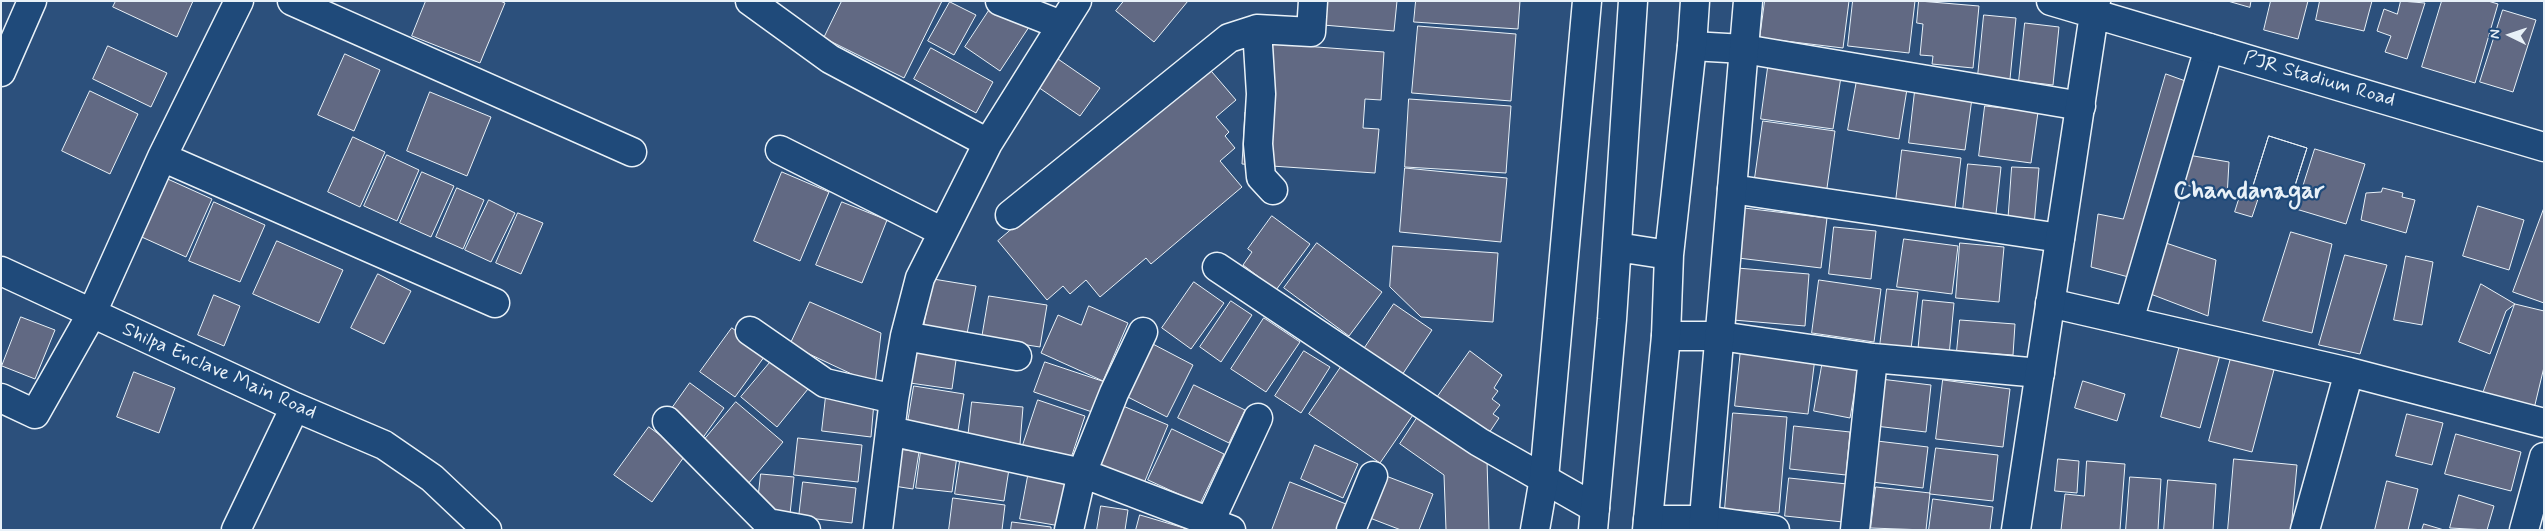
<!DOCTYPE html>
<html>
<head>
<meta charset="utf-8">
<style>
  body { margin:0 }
  #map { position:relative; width:2545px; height:531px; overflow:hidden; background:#2c507c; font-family:Mynerve,sans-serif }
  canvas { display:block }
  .frame { position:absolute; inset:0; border:2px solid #e8f1f8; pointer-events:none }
  .north { position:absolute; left:2485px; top:10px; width:50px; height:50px; -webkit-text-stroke:4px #1f4a7a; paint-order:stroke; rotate:274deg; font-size:14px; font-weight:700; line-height:20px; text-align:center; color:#e8f1f8 }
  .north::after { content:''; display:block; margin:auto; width:18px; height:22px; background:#e8f1f8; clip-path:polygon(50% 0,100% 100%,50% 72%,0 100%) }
</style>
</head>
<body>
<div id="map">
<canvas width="2545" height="531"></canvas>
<div class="frame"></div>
<div class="north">N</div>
</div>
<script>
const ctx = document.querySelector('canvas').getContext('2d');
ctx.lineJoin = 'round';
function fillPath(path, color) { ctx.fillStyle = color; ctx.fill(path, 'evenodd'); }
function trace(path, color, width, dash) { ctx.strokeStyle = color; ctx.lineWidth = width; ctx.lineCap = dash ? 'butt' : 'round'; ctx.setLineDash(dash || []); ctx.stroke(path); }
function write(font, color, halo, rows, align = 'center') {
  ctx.font = font + ' Mynerve,sans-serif'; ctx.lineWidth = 4.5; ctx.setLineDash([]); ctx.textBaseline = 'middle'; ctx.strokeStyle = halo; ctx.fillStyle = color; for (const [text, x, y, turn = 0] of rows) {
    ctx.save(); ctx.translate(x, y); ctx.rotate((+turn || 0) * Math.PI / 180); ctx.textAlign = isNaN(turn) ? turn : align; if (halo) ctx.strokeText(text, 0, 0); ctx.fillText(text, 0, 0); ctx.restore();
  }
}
const building = new Path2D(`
  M116,1H193L177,37L113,7Z
  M426,1H500L505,3L480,63L412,36Z
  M842,1H942L904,78L824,38Z
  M1124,1H1188L1154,42L1116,11Z
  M1325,1H1397L1394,31L1323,25Z
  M1416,1H1520L1518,29L1414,22Z
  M1765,1H1849L1843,48L1760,38Z
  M1853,1H1915L1909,53L1848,46Z
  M1919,1L1979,6L1973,68L1932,64L1933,56L1920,55L1923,24L1917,23Z
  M2228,1H2251L2250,7Z
  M2271,1H2308L2298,39L2264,30Z
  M2320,1H2372L2364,31L2316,20Z
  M2401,1L2425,3L2407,59L2385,52L2391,36L2377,31L2384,9L2397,14Z
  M2442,1H2488L2498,4L2475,83L2422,67Z
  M950,2L976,15L954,55L928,41Z
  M994,3L1029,27L1000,71L965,47Z
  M2503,10L2536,20L2513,92L2480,82Z
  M1984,15L2016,18L2010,79L1978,76Z
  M2025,23L2059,27L2053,85L2019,81Z
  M1418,26L1516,34L1511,101L1412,93Z
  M1250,42L1384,52L1381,100L1365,99L1363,128L1379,129L1375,173L1242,164L1245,112H1249L1250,97H1247Z
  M108,46L167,73L151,107L93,79Z
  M931,48L993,82L976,113L914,79Z
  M345,54L380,70L354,131L318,115Z
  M1058,59L1100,88L1080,116L1038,87Z
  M1769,60L1842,70L1833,129L1761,119Z
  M1206,65L1236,100L1216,117L1229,132L1225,136L1235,148L1220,161L1242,187L1151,264L1146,258L1100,297L1086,280L1070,294L1063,286L1047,300L998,241Z
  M2166,74L2191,83L2136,279L2091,267L2098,214L2123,219Z
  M1857,80L1907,89L1899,139L1848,130Z
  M90,91L138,114L110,174L62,151Z
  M1915,91L1972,98L1965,150L1909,143Z
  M430,92L491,117L467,176L407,151Z
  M1409,99L1511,106L1506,173L1405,167Z
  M1985,106L2038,112L2031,163L1979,156Z
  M1763,121L1835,131L1826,195L1754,185Z
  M2269,136L2307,148L2291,198L2253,187Z
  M2269,136L2307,148L2291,198L2253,187Z
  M353,137L385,152L360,207L328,192Z
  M2315,149L2365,164L2346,224L2296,209Z
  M1902,150L1961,158L1955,208L1896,201Z
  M387,155L419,170L397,221L364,206Z
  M2188,155L2229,162L2227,197L2183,184Z
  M1968,164L2001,167L1996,214L1963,210Z
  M2012,167L2039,168L2034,226L2008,224Z
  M1405,168L1507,178L1501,242L1400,232Z
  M422,172L454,186L431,237L400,223Z
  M782,172L829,192L800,261L754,241Z
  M161,176L212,199L186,257L135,234Z
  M457,188L484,200L463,249L436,237Z
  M2383,188L2403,193L2402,197L2415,200L2406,233L2361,220L2366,193L2381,192Z
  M2241,193L2258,199L2252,217L2235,212Z
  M489,200L515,213L491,262L465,250Z
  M214,202L265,225L240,282L189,261Z
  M842,202L887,220L862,283L816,265Z
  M2478,206L2524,220L2509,270L2463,256Z
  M1744,208L1827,218L1821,268L1738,258Z
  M2544,208V303L2513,292Z
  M518,213L543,223L521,274L496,263Z
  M1272,216L1310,244L1276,290L1243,265L1252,252L1248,249Z
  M1834,227L1876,231L1871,279L1829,274Z
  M2291,232L2332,244L2312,333L2263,321Z
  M1904,239L1958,246L1952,294L1897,287Z
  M277,241L343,270L319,323L253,294Z
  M2163,242L2216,260L2208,316L2148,293Z
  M1317,243L1382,292L1349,336L1284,288Z
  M1960,243L2004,247L1999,302L1956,298Z
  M1393,246L1498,253L1493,322L1421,317L1390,287Z
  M2345,255L2387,265L2360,354L2319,345Z
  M2406,256L2433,262L2422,325L2394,320Z
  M1737,268L1809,274L1805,326L1733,320Z
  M378,274L411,291L384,344L351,328Z
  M933,279L976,286L967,334L924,326Z
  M1819,280L1881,289L1874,342L1812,333Z
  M1194,282L1224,303L1191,349L1162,328Z
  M2481,284L2515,304L2506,311L2490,354L2459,342Z
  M1887,289L1918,292L1911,349L1880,346Z
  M214,295L240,306L224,346L198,335Z
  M989,296L1047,305L1040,347L982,338Z
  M1923,300L1954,303L1949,356L1918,353Z
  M1231,301L1252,315L1221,362L1200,347Z
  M810,302L881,333L875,385L790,345Z
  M1394,304L1432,330L1402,375L1364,349Z
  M2515,304L2544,311V367L2533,413L2481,399Z
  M1089,306L1128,323L1103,381L1041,353L1058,315L1081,325Z
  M21,317L55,330L35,379L2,366Z
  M1264,318L1300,342L1266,392L1231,369Z
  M1960,320L2015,324L2013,355L1957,351Z
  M732,328L767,353L735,397L700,372Z
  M1149,342L1193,365L1167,417L1122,394Z
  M2180,345L2220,355L2200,428L2161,417Z
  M915,347L957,353L952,389L910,383Z
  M1741,349L1815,358L1808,414L1735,406Z
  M1304,351L1330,367L1301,413L1275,396Z
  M1470,351L1502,375L1494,388L1498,391L1492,399L1500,405L1493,414L1499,418L1487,436L1436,399Z
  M2232,354L2275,366L2252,452L2209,441Z
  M773,359L808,389L777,427L741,397Z
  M1823,360L1859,366L1850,418L1814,411Z
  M1045,362L1105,382L1095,413L1034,392Z
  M1343,364L1415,412L1380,463L1309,414Z
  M134,372L175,388L159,433L117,417Z
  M1872,378L1931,385L1926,432L1867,425Z
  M1943,380L2010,389L2003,447L1936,439Z
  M2083,381L2125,394L2117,421L2075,408Z
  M690,383L724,408L702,439L668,414Z
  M1194,385L1245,410L1229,443L1178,418Z
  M914,386L964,394L958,430L908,422Z
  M826,396L874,402L871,437L822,431Z
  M1038,400L1085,416L1070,461L1023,445Z
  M736,402L783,442L748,484L700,445Z
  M972,402L1023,407L1020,444L968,438Z
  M1123,406L1168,425L1142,488L1097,468Z
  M1733,413L1787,417L1779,513L1725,509Z
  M2407,414L2443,423L2432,465L2396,456Z
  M1419,415L1487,460L1489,530H1446L1444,475L1400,444Z
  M1794,426L1850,432L1846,475L1790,469Z
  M649,427L686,454L652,502L614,475Z
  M1172,429L1224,454L1200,504L1148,480Z
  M2456,434L2521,452L2511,491L2445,474Z
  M798,438L862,445L858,482L794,475Z
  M1877,441L1928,447L1923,488L1872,482Z
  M1315,445L1358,464L1343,498L1301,479Z
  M892,448L919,452L913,489L887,485Z
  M1936,448L1998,455L1993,501L1930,494Z
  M921,451L957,456L952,492L916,488Z
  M2058,459L2079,461L2077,493L2055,491Z
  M2234,459L2297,465L2291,530H2228Z
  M960,461L1009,469L1004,501L955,494Z
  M2087,461L2125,464L2120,530H2061L2065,494L2084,496Z
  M761,474L794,477L790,514L757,510Z
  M1028,476L1068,483L1060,526L1020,519Z
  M1386,476L1433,494L1419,530H1401L1362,515Z
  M2130,477L2161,479L2158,530H2126Z
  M1789,478L1847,484L1843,522L1785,516Z
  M2168,480L2216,484L2213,530H2164Z
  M2387,481L2418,489L2408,530H2375Z
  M803,482L856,488L852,523L799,517Z
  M1290,482L1346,504L1336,530H1272Z
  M1876,487L1930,493L1926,530L1871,528Z
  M2459,495L2494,506L2487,530L2450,528Z
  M953,498L1005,505L1002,530H949Z
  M1933,499L1993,507L1990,530H1929Z
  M1101,506L1128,510L1125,530H1097Z
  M1140,515L1191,530H1136Z
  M1012,522L1051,527V530H1011Z
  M2424,524L2444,530H2422Z`);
const street = new Path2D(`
  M292,1L632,152
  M750,1L830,59L988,143
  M1000,1L1061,25
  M1257,29L1261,94L1258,144L1261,177L1273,190
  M1692,46L1744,49L2081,106
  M1,72L32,1
  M780,150L943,232
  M162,157L495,303
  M1732,189L2060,238
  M1010,215L1229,38L1257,29L1311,32L1313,1
  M1217,267L1479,442L1595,508
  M1,271L295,407L384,445L432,478L487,530
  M2050,303L2349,372L2544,423
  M2129,321L2209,48
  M750,331L825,383L894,399
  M905,336L1017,356
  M1666,336H1720L1873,358L2040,373
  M1,398L35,414L91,315L162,157L239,1
  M667,421L768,523L806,530
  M890,431L1082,473L1231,530
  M1648,520H1704L1775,530
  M236,530L295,407
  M878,530L894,399L905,336L920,278L988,143L1077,1
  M1069,530L1082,473L1114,393L1143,332
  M1206,530L1258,418
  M1351,530L1373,476
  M1855,530L1873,358
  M2305,530L2349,372
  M2524,530L2544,457`);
const secondary = new Path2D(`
  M2051,1L2544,147
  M1535,530L1544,478L1587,1
  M1703,530L1748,1
  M2016,530L2096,1`);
const highway = new Path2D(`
  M1617,247L1669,255
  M1593,530L1612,319L1633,1
  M1647,530L1666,336L1669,255L1692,46L1695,1`);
const streetNames = [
  ["PJR Stadium Road",2319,80,16],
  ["Shilpa Enclave Main Road",219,372,24]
];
const districtNames = [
  ["Chandanagar",2249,193]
];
fillPath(building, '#616983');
trace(building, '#e8f1f8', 1);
trace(street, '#e8f1f8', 31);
trace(secondary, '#e8f1f8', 31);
trace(highway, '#e8f1f8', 31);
trace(street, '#1f4a7a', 28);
trace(secondary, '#1f4a7a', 28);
trace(highway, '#1f4a7a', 28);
write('20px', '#e8f1f8', '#1f4a7a', streetNames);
write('bold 25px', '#e8f1f8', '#1f4a7a', districtNames);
</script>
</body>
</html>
